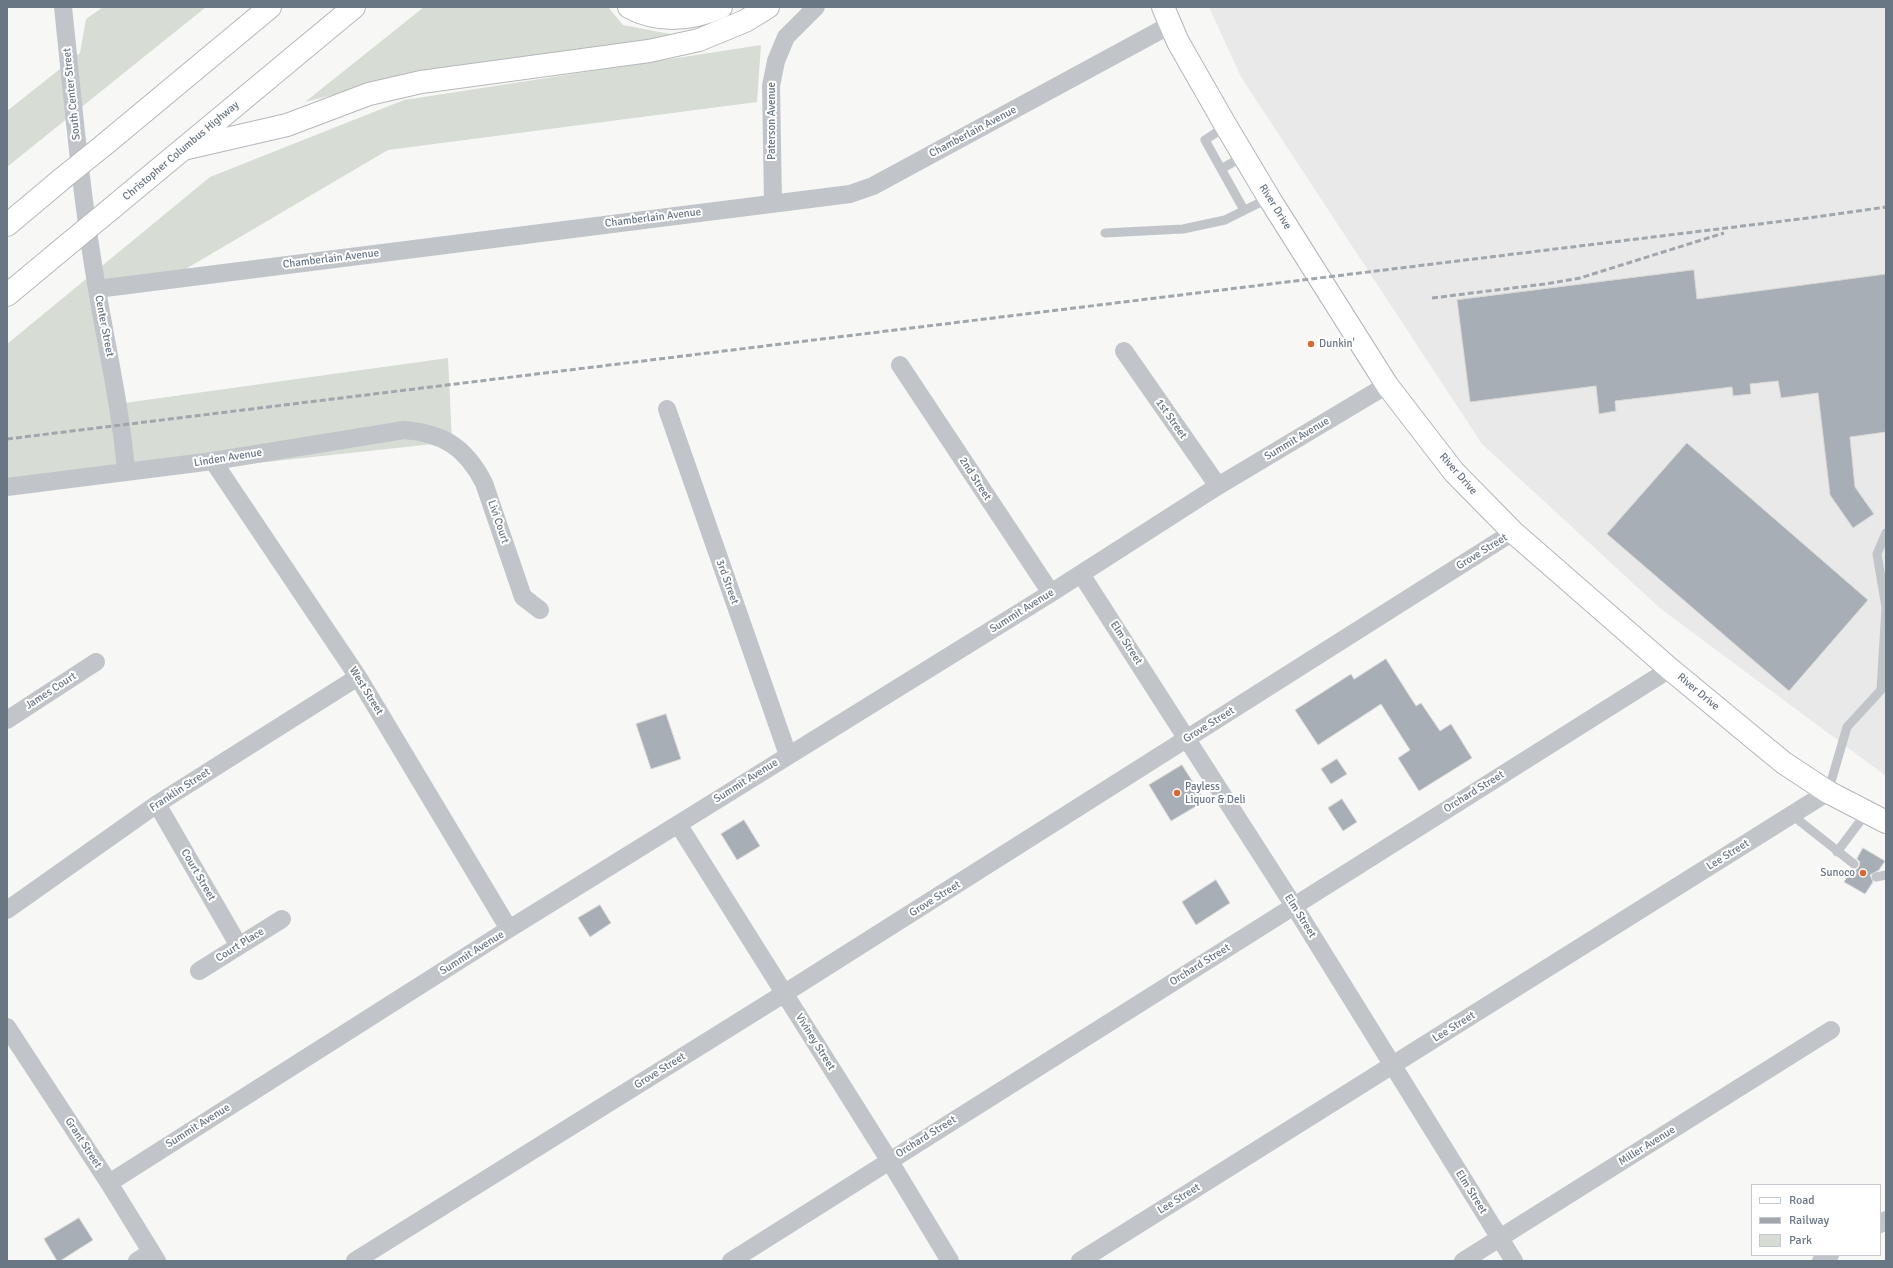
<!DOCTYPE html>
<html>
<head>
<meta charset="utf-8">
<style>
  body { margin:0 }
  #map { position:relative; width:1893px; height:1268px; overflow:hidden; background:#f7f8f5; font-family:Signika,sans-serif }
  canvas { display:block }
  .frame { position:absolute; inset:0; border:8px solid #697684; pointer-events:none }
  .legend { position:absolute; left:1751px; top:1184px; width:130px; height:72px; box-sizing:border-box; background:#fff; border:1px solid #c3c8ce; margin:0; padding:5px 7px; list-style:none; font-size:12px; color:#697684 }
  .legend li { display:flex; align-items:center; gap:8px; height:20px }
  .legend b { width:20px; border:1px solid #c3c8ce }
</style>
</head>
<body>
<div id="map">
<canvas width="1893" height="1268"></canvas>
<div class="frame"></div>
<ul class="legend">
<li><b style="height:5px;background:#fff"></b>Road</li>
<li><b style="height:5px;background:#a1a6ac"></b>Railway</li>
<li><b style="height:11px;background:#d7dcd5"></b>Park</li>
</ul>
</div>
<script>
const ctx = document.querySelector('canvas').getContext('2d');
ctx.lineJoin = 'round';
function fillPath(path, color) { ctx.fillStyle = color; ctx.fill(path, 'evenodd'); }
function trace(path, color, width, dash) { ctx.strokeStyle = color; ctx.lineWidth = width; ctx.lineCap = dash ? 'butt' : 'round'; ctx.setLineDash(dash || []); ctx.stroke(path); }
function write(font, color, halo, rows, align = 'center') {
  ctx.font = font + ' Signika,sans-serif'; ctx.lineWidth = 4; ctx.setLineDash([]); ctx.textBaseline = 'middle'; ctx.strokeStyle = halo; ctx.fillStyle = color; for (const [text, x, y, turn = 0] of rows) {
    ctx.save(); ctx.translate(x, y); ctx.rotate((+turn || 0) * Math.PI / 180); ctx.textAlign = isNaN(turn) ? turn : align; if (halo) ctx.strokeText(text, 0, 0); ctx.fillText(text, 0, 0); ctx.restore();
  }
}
const built = new Path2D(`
  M1209,7H1886V776L1661,609L1482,444L1241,77Z`);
const green = new Path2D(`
  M103,7H206L7,167V111L80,53L86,19Z
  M424,7H608L623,25L686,37L409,76L305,102Z
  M761,45L757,102L388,150L172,277L98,290L117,404L448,358L452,442L7,490V344L210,177L404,100Z`);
const building = new Path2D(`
  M1694,270L1697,299L1886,274V432L1850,437L1855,487L1874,514L1853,528L1830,495L1818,393L1781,398L1778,381L1750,384L1751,394L1733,396L1732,387L1615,401L1616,411L1599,414L1596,386L1470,402L1457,300Z
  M1687,443L1868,600L1789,691L1607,534Z
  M1386,659L1416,706L1421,703L1440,731L1451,724L1472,758L1419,791L1398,758L1410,750L1381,704L1318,745L1295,710L1351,674L1354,679Z
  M666,714L681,759L651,769L636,724Z
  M1337,759L1347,774L1331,784L1321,769Z
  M1182,765L1205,801L1171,821L1149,785Z
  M1342,799L1357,822L1343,831L1328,808Z
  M744,820L760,846L737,860L721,834Z
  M1863,848L1885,861L1879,870L1870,875L1873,882L1865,894L1844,882L1851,869L1856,870L1859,867L1860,862L1857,859Z
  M1216,880L1230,903L1196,925L1182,902Z
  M600,905L611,923L590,937L578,918Z
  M79,1218L93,1240L60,1261H57L44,1239Z`);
const lane = new Path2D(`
  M1226,126L1205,140L1244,210
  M1221,169L1244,156
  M1105,233L1183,229L1225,220L1269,198
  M1828,792L1847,727L1881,690L1886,607L1877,554L1886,533
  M1792,815L1854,864
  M1837,852L1867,812
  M1876,877L1886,875`);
const street = new Path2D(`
  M63,7C73,101 81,196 97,289C107,350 121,409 126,471
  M773,203L771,86L776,61L786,37L816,7
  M97,289L850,194L873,186L1170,25
  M1124,351L1218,486
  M900,365L1051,593
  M667,409L788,755
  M213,461L358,677L509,929
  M7,487L213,461L404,430C444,433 466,448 484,483L523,597L540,610
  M1081,574L1294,906L1514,1261
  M7,720L96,662
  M157,804L239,946
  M678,824L889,1160L950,1261
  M7,910L157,804L358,677
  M199,971L282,919
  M7,1027L109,1183L157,1261
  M109,1183L509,929L1051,593L1218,486L1387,385
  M1880,1224L1886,1220
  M137,1261L151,1252
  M355,1261L785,993L1513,532
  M731,1261L1670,669
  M1080,1261L1828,792
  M1463,1261L1831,1030
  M1821,1261L1830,1255`);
const primary = new Path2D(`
  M1163,7L1178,42L1226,126L1269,198L1387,385L1454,472L1513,532L1670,669L1762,745L1784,763L1828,792L1886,822`);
const highway = new Path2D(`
  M629,7C658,23 692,20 721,7
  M104,145L270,7
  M183,149L287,125L369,94L421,82L649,51L699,40L745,21L768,7
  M112,208L354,7
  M7,225L63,178
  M7,295L72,241`);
const rail = new Path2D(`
  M1432,298L1545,284L1580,278L1724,233
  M7,439L1808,218L1886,207`);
const highwayBridge = new Path2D(`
  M63,178L104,145
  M72,241L112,208`);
const markers = [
  [1311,344,4,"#d96934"],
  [1177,793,4,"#d96934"],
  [1863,873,4,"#d96934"]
];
const streetNames = [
  ["South Center Street",72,94,-96],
  ["Paterson Avenue",772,121,-90],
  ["Chamberlain Avenue",973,132,-28],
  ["Christopher Columbus Highway",181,151,-40],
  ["River Drive",1275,207,58],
  ["Chamberlain Avenue",653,218,-7],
  ["Chamberlain Avenue",331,259,-7],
  ["Center Street",104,326,79],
  ["1st Street",1171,419,55],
  ["Summit Avenue",1297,439,-31],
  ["Linden Avenue",228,458,-9],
  ["River Drive",1458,474,49],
  ["2nd Street",975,479,57],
  ["Livi Court",498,522,71],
  ["Grove Street",1482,552,-32],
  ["3rd Street",727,582,70],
  ["Summit Avenue",1022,611,-32],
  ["Elm Street",1126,643,57],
  ["James Court",51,691,-33],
  ["West Street",366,691,58],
  ["River Drive",1698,692,40],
  ["Grove Street",1209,725,-32],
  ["Summit Avenue",746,781,-32],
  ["Franklin Street",180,790,-33],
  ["Orchard Street",1474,792,-32],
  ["Lee Street",1728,855,-32],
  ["Court Street",198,875,60],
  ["Grove Street",935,899,-32],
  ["Elm Street",1300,916,58],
  ["Court Place",240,945,-32],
  ["Summit Avenue",472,953,-32],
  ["Orchard Street",1200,965,-32],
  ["Lee Street",1454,1027,-32],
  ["Viviney Street",815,1042,58],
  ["Grove Street",660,1071,-32],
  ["Summit Avenue",198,1126,-32],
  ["Orchard Street",926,1137,-32],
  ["Grant Street",83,1143,57],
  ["Miller Avenue",1647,1146,-32],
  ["Elm Street",1471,1192,58],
  ["Lee Street",1179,1199,-32]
];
const poiNames = [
  ["Dunkin'",1319,344],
  ["Payless",1185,787],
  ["Liquor & Deli",1185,800],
  ["Sunoco",1855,873,"right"]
];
fillPath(built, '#e8e9e8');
fillPath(green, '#d7dcd5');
fillPath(building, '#a8aeb5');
trace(building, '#d9d9d7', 1);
trace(primary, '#b2b6bb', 24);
trace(highway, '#b4b7bb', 24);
trace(lane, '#c1c4c8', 9);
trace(street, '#c1c4c8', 18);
trace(primary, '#fff', 22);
trace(highway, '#fff', 22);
trace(rail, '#a1a6ac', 3, [6, 3]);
trace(highwayBridge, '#b4b7bb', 24, []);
trace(highwayBridge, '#fff', 22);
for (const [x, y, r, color] of markers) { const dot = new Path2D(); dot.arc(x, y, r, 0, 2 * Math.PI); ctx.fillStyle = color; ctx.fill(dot); trace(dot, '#fff', 1.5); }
write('11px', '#697684', '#fff', streetNames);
write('11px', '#697684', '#fff', poiNames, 'left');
</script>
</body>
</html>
